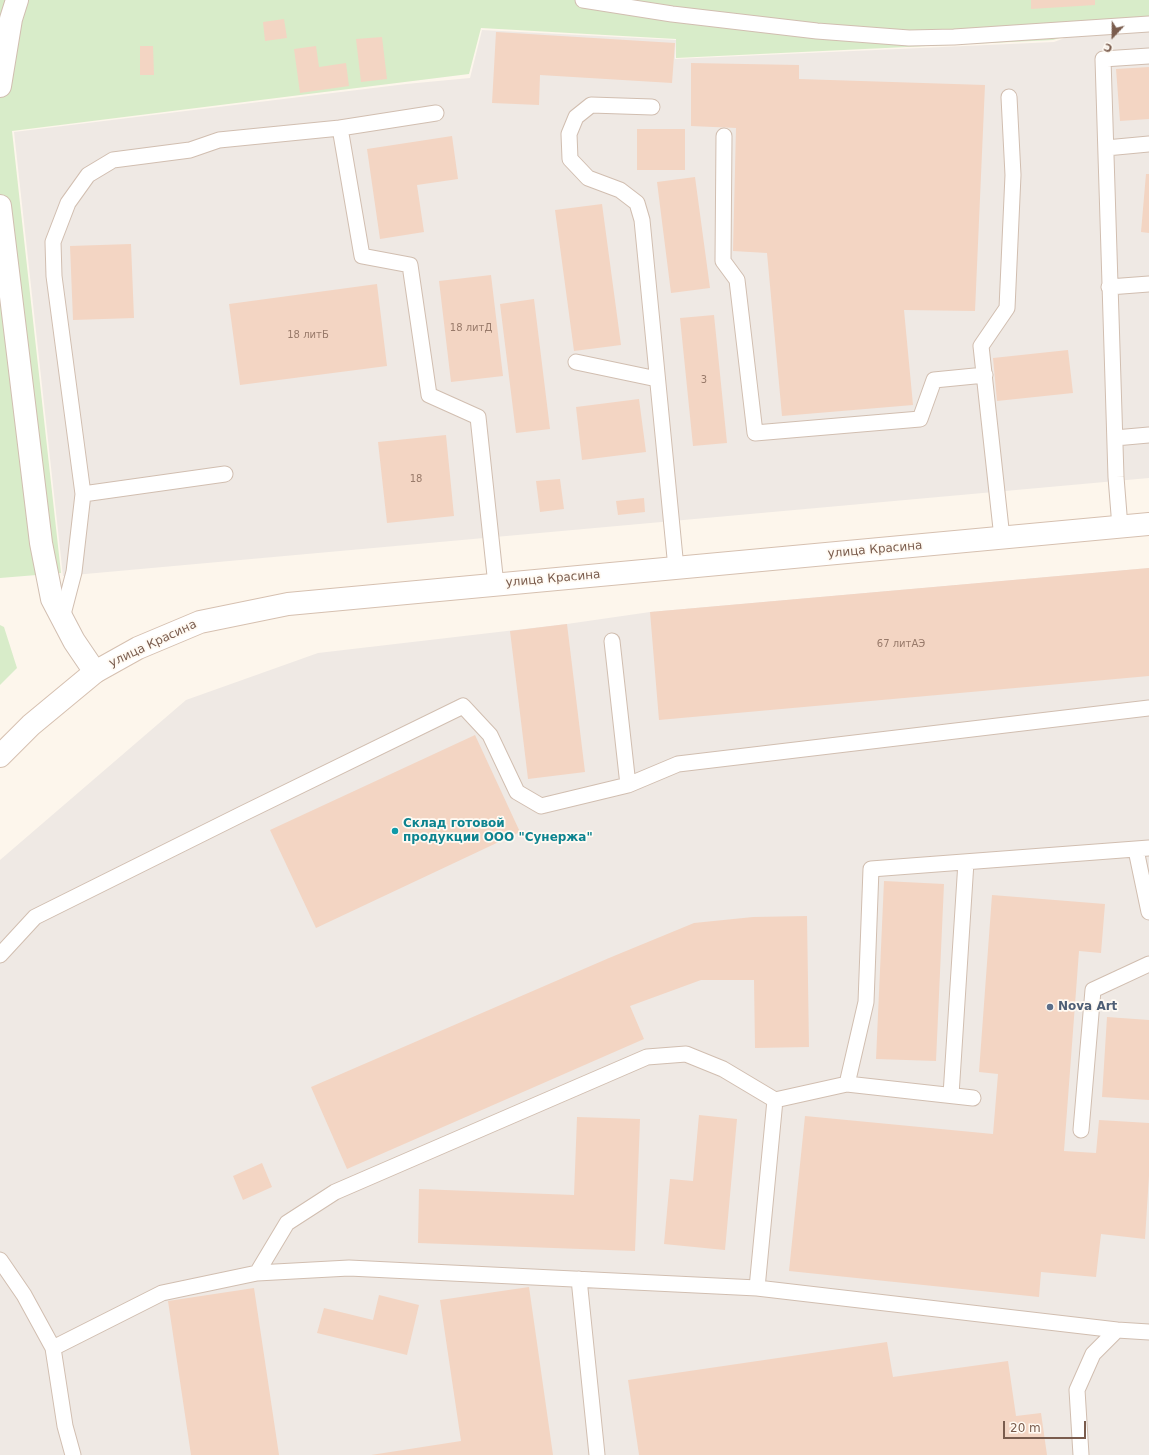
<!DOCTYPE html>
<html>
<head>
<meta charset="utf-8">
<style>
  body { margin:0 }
  #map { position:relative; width:1149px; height:1455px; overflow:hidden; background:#fdf6ec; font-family:"DejaVu Sans",sans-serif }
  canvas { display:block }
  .north { position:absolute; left:1093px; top:16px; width:40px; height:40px; -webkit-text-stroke:3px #fffaf3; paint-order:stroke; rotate:202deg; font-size:11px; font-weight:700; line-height:16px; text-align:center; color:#7a5c4d }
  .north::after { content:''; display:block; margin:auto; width:14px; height:18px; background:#7a5c4d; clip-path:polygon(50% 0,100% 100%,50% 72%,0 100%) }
  .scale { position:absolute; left:1003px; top:1421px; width:83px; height:18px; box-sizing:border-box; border:2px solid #7a5c4d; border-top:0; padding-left:5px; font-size:12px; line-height:14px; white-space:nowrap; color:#7a5c4d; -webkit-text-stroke:3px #fffaf3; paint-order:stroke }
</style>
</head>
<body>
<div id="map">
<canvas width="1149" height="1455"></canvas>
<div class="north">С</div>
<div class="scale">20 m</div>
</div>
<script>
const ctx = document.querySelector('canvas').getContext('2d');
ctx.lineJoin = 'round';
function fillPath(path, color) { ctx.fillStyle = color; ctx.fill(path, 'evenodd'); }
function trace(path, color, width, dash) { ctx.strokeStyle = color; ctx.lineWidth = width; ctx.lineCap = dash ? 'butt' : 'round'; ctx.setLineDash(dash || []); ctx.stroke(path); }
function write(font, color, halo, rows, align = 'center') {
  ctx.font = font + ' "DejaVu Sans",sans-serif'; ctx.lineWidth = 3.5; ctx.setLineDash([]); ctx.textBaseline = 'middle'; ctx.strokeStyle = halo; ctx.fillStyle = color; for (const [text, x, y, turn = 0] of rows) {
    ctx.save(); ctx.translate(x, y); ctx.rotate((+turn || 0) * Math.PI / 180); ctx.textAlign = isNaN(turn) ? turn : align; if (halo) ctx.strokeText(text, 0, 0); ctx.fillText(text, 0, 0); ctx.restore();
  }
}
const industrial = new Path2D(`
  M482,30L676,40L675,59L1054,42L1075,34L1149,31V478L63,576L14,132L406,84L470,78Z
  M1149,568V1455H0V860L186,700L318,653L567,624L650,612Z`);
const green = new Path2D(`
  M0,0H1149V29L1075,33L1053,40L676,58V39L481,28L469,74L12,131L61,573L0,578Z
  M0,625L4,627L17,668L0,685Z`);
const building = new Path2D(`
  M1031,0H1095V5L1031,9Z
  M284,19L287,38L265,41L263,22Z
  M496,32L675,43L672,83L540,75L539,105L492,103Z
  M382,37L387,79L361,82L356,39Z
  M140,46H153L154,75H140Z
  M316,46L319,67L346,63L349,86L300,93L294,49Z
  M691,63L799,65V79L985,85L975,311L904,310L913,405L782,416L767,253L733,251L736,128L691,126Z
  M1149,67V119L1120,121L1116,69Z
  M637,129H685V170H637Z
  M452,136L458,179L417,185L424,232L380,239L367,149Z
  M1146,174H1149V233L1141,232Z
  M695,177L710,288L671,293L657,182Z
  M602,204L621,345L574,351L555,210Z
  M131,244L134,318L73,320L70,246Z
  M491,275L503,376L451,382L439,281Z
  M377,284L387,366L240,385L229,304Z
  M534,299L550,429L516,433L500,304Z
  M714,315L727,443L693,446L680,318Z
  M1068,350L1073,393L997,401L993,358Z
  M639,399L646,452L582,460L576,407Z
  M446,435L454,516L387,523L378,442Z
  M560,479L564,509L540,512L536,481Z
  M644,498L645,512L618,515L616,501Z
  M1149,568V676L659,720L650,612Z
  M567,624L585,772L528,779L510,631Z
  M475,735L520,832L316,928L270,830Z
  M884,881L944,884L936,1061L876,1059Z
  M992,895L1105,904L1101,953L1079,951L1064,1151L1096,1153L1099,1120L1149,1123V1176L1145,1239L1101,1234L1096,1277L1041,1272L1039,1297L789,1271L805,1116L993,1134L998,1074L979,1072Z
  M807,916L809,1047L755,1048L754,980H701L630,1006L644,1039L347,1169L311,1087L609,958L694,923L753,917Z
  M1107,1017L1149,1020V1100L1102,1097Z
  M699,1115L737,1119L725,1250L664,1244L670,1179L693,1181Z
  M577,1117L640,1119L635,1251L418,1243L419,1189L574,1195Z
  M262,1163L272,1187L243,1200L233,1176Z
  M529,1287L553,1455H371L461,1441L440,1300Z
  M254,1288L279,1455H191L168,1301Z
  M379,1295L419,1305L407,1355L317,1333L324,1308L373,1320Z
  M887,1342L893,1377L1008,1361L1016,1416L1041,1413L1047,1455H639L628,1380Z`);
const service = new Path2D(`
  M583,0L672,14L817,31L909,38L954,37L1149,24
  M652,107L591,105L576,117L569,134L570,159L588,178L620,190L637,203L642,220L676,568
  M340,128L362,256L410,265L429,395L478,417L496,585
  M724,136L723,261L737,280L755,433L920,419L934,380L985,375
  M1106,148L1149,144
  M1109,287L1149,284
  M576,362L657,379
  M1115,438L1149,435
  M83,494L225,474
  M1120,527L1116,477L1103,59L1149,56
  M1002,538L981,346L1007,308L1013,175L1009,97
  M62,618L74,572L83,494L54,276L53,242L68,203L88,175L113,160L190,150L219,140L340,128L436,113
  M612,641L628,785
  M1136,850L1149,912
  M0,955L35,917L242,814L463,706L490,735L517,792L541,806L628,785L678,764L1149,708
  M847,1084L866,1002L871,869L1149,848
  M951,1095L966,862
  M775,1100L847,1084L973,1098
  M1081,1130L1093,990L1149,964
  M0,1260L24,1295L53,1348L65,1426L73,1455
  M257,1273L287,1223L335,1192L647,1057L686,1054L723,1069L775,1100L757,1288
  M579,1279L597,1455
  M53,1348L162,1293L257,1273L349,1268L757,1288L1117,1330
  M1081,1455L1077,1390L1093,1354L1117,1330L1149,1332`);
const minor = new Path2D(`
  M0,86L11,19L17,0
  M0,206L41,543L52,599L74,641L95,672`);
const secondary = new Path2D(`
  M0,756L31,725L95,672L138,648L200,622L288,604L1149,524`);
const markers = [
  [395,831,4,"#0f9aa8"],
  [1050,1007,4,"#5c6f8a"]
];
const numberNames = [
  ["18 литД",471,328],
  ["18 литБ",308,335],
  ["3",704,380],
  ["18",416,479],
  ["67 литАЭ",901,644]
];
const streetNames = [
  ["улица Красина",875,550,-5],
  ["улица Красина",553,579,-5],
  ["улица Красина",153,644,-25]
];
const cultureNames = [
  ["Склад готовой",403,824],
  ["продукции ООО \"Сунержа\"",403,838]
];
const serviceNames = [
  ["Nova Art",1058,1007]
];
fillPath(industrial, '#efe9e4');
fillPath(green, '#d8ecc9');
fillPath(building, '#f3d5c3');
trace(service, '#d1beb0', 17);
trace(minor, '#d1beb0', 24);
trace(secondary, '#d6c0b0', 24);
trace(service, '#fff', 15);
trace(minor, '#fff', 22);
trace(secondary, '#fff', 22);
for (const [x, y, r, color] of markers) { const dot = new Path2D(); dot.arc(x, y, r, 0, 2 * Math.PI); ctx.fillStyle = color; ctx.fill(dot); trace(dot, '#fffaf3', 1.5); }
write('10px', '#987a6a', null, numberNames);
write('12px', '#7a5c4d', '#fffaf3', streetNames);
write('bold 12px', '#0d838f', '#fffaf3', cultureNames, 'left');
write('bold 12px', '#4e5e75', '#fffaf3', serviceNames, 'left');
</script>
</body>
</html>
